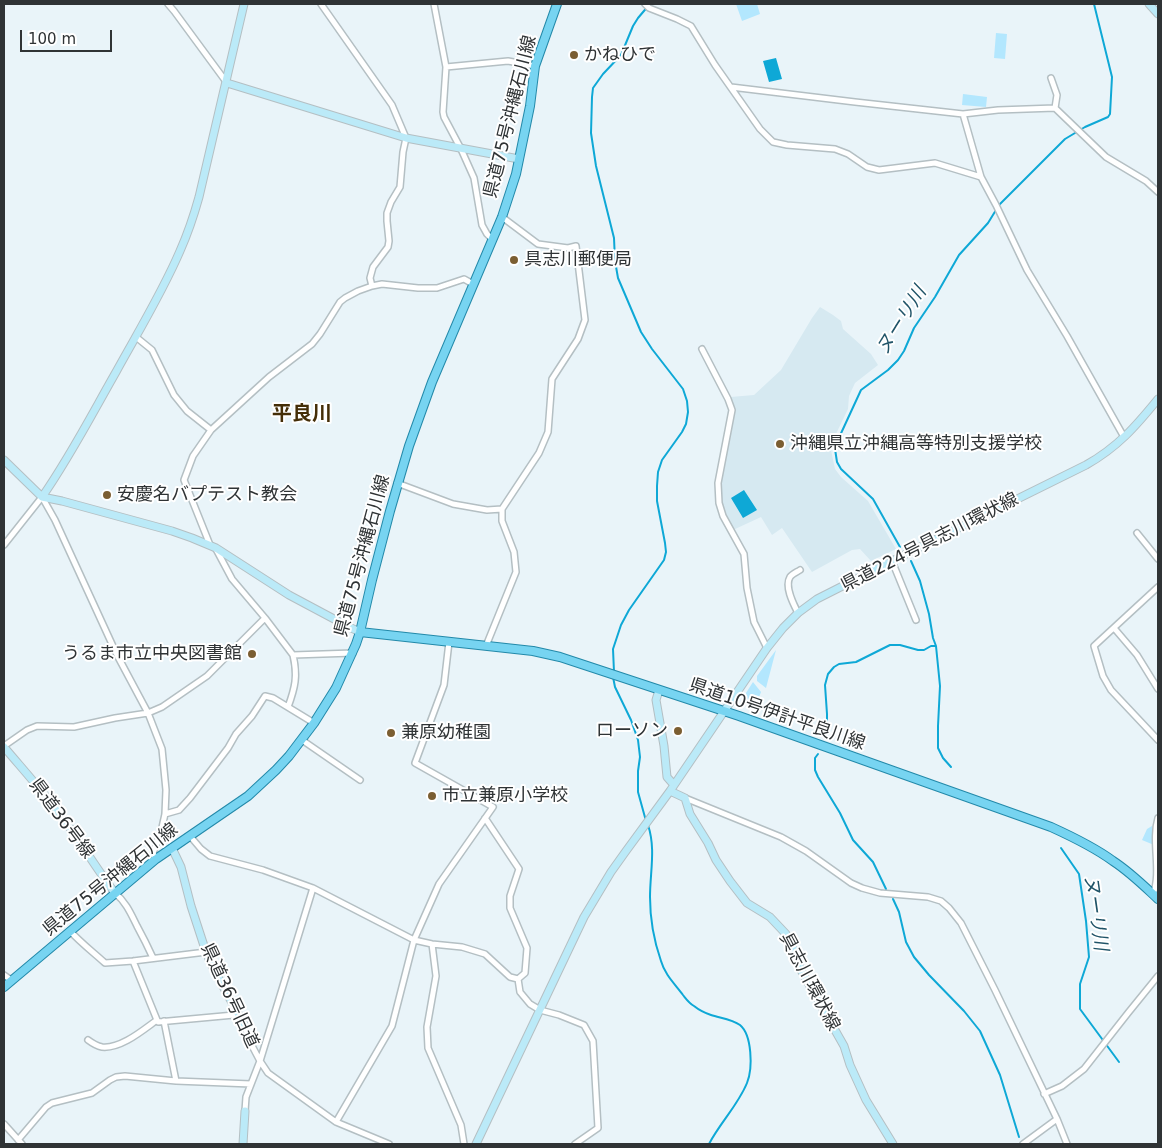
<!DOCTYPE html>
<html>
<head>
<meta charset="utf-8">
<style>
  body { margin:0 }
  #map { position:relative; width:1162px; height:1148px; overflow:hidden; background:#e9f4f9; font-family:"DejaVu Sans",sans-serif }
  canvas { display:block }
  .frame { position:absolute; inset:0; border:5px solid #2f3335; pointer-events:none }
  .scale { position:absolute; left:20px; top:30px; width:92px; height:22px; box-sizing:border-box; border:2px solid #2f3335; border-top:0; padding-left:6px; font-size:15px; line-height:18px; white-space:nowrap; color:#2f3335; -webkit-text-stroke:4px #fff; paint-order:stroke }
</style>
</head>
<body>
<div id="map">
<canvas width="1162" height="1148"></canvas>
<div class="frame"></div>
<div class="scale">100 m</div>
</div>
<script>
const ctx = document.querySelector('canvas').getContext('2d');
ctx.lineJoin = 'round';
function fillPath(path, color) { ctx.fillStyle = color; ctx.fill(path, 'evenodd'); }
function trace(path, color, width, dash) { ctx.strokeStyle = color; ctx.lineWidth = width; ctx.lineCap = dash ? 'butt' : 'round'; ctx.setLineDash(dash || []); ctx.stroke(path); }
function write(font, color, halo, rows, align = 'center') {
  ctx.font = font + ' "DejaVu Sans","Noto Sans JP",sans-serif'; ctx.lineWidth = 4; ctx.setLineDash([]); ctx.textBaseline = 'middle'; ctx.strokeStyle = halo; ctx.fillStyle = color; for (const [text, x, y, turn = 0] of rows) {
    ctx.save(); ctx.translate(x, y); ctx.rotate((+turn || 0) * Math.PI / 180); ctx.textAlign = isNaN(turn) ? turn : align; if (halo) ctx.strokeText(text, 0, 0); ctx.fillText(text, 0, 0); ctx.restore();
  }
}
const built = new Path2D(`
  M820,307L833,315L841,321L843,329L871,354L878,365L855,383L849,396L848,409L834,438L831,450L835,469L841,477L868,501L896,549L871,561L860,549L852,550L812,572L782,528L772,535L761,517L733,530L725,516L721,503L720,494L721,483L734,414L731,397L754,395L781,370L812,318Z`);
const green = new Path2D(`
  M736,4H757L760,14L742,21Z
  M996,33L1007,34L1005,59L994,58Z
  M963,94L987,97L986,107L962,105Z
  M776,650L766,688L757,681V676Z
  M753,682L761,692L753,713L750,711L744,696Z
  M1152,826L1154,845L1142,840L1147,829Z`);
const water = new Path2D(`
  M776,58L782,79L769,82L763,61Z
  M744,490L757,510L743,518L731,498Z`);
const stream = new Path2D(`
  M999,205L1065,139L1085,127L1108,117L1110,114L1112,77L1094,4
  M900,547L873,499L841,469L837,462L835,449L837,442L861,390L888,370L898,360L904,351L914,328L935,297L959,255L988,223L996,210
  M911,561L920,581L929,614L933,638L936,646L940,686L938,726V748L943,758L951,767
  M614,672L613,649L621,625L629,610L664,560L666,552L665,543L657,501V486L658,472L662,460L682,432L686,424L688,412L687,401L683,389L652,349L641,332L618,278L615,261L614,238L596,166L591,133L592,97L593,88L603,74L621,55L633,26L638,18L649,5L653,4
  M613,677L615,687L631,720L638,740L640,757L638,771V792L646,821
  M825,738L827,724V714L825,685L828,674L834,667L839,664L856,662L890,645H900L918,650H924L931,646H936
  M818,754L815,758V770L818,777L840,813L853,840L873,862L886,889
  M648,825C656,849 650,872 650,897C650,918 654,941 661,961C665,975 675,984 683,995C687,1000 689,1003 694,1006C699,1010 705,1013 711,1015C720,1018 732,1019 740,1025C752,1035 753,1068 747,1083C738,1105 720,1123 709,1144
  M1061,848L1079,874L1086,921L1089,957L1080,984V1009L1119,1062
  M893,899L899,912L906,942L914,957L929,975L964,1011L980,1031L1000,1075L1019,1137`);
const street = new Path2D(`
  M168,4L174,11L227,83
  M321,4L392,105L406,138L403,152L400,187L391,202L387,213V221L389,241L388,247L373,267L370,278L372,286
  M434,4L446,67L443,112L444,117L461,149L474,178L482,225L487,234L492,239
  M645,4L649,8L677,19L691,26L715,65L760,129L773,142L787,145L835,149L848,154L867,167L879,170L935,163L981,177
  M446,67L508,61L535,66
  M1051,78L1057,95L1055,108
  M731,87L855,102L963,114L998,110L1055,108L1106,157L1146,181L1158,192
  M963,114L981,177L996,205L1027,270L1067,336L1124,437
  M136,337L152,350L174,395L187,411L211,430
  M702,349L728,399L732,410L718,483L719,503L723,516L744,554L747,588L754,622L767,648
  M397,483L453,504L487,510L502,509
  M1137,533L1158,559
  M4,545L42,497L55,520L117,655L148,713L162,749L166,790L165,814L161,832L153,853L156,859
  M210,545L184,480L193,456L211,430L269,377L312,344L320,334L340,302L345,298L358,291L372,286L382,284L418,288H437L464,279L473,284
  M216,549L232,579L265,618L293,655L353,653
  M892,561L916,620
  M1158,587L1094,646L1103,676L1111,690L1158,740
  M798,613C794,605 784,587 790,577C792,574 797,572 800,570
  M1114,628L1137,655L1158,689
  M486,646L516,572L514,552L502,521V509L539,453L548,432L552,379L578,339L585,320L576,246L568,248L538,244L502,217
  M288,707C295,688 298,676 293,655
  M302,740L360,780
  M4,746L27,730L37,726L74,727L115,718L148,713L162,707L207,676L265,618
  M685,798L781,837L806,851L851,883L862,888L880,893L928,897L941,901L949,908L961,923L995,990L1057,1119L1067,1144
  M165,814L179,810L190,798L228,748L236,734L252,716L265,696L273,698L314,723
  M485,818L519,869L510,896V908L527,948L525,973L518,979
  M190,836L201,849L210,856L263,870L313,888L414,940L432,944L462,947L485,954L510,977L518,979
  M313,888L260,1061L268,1073L336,1122L389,1144
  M115,893C126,902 131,914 137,926C143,937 148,947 153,958
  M1153,895C1162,871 1151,842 1158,818
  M70,931C81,943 93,952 105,963L133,961L206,952
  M432,944L436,976L427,1027L428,1048L461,1125L464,1144
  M133,961L157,1020
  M4,975L11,980
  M518,979L520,992L530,1004L540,1010L559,1015L584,1025L593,1041L598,1128L575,1144
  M164,1021L176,1081
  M245,1026L249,1040L260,1061L246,1097L245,1111
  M88,1040C92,1043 97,1046 102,1047C121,1049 143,1030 157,1020L158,1022L234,1015L238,1013
  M1044,1094L1062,1086L1084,1069L1128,1013L1158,976
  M336,1122L392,1026L414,940L439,884L493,807L415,763L444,685L449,642
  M4,1124L22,1144
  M18,1140L46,1107L52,1103L92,1093L110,1080L116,1077L125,1076L176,1081L251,1084
  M1023,1144L1057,1119`);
const secondary = new Path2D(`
  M1149,4L1158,14
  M227,83L406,138L519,159
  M4,460L42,497L62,501L172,531L192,538L216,548L289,595L349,627L360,632
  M42,497C70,457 92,414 116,372C138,332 162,293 180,251C188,233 194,215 199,197L244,4
  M659,690L656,700L664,746L667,777L674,785
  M4,747C26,773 48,797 67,824C84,847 98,871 115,893
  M670,791L685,798L690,814L708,843L716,860L730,881L747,903L770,917L786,934L792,945L801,970L844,1046L850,1065L866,1100L893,1144
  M172,848L181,867L191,906L206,952L214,970L245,1026
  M243,1144L245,1111
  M476,1144L584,917L611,872L626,851L670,791L767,648L783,628L798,613L817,599L892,561L1086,465C1118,447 1136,426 1158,399`);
const primary = new Path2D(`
  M360,632L533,651L560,657L739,716L1051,827C1073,837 1094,847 1113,861C1130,872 1144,886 1158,899
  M4,987L156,859L248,796L276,770L289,756L314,723L336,688L356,644L360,632L372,580L390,511L409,446L432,382L502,217L516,174L530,106L535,66L557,4`);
const markers = [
  [574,55,5,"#7b5e32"],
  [514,260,5,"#7b5e32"],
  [780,444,5,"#7b5e32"],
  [107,495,5,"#7b5e32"],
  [252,654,5,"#7b5e32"],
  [678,731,5,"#7b5e32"],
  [391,733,5,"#7b5e32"],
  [432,796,5,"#7b5e32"]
];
const poiNames = [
  ["かねひで",584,55],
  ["具志川郵便局",524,260],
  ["沖縄県立沖縄高等特別支援学校",790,444],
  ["安慶名バプテスト教会",117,495],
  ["うるま市立中央図書館",242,654,"right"],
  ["ローソン",668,731,"right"],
  ["兼原幼稚園",401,733],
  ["市立兼原小学校",442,796]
];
const streetNames = [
  ["県道75号沖縄石川線",511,117,-76],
  ["県道224号具志川環状線",930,543,-27],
  ["県道75号沖縄石川線",363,556,-75],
  ["県道10号伊計平良川線",777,715,19],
  ["県道36号線",61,819,53],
  ["県道75号沖縄石川線",111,880,-39],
  ["具志川環状線",809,982,62],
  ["県道36号旧道",229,996,65]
];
const waterNames = [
  ["ヌーリ川",902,321,-58],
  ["ヌーリ川",1095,913,82]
];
const quarterNames = [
  ["平良川",302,415]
];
fillPath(built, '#d6e9f1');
fillPath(green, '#b3e7fe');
fillPath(water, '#0ea8d6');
trace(stream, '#0ea8d6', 2);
trace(street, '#b4bfc3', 8);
trace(secondary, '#b4bfc3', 9);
trace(primary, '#2389a9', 10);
trace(street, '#fff', 5);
trace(secondary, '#bbeaf8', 7);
trace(primary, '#77d4f1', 8);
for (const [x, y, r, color] of markers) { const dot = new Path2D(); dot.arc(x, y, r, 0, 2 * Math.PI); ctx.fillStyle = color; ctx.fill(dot); trace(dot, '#fff', 2); }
write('18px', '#2f3335', '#fff', poiNames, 'left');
write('18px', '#2f3335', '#fff', streetNames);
write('italic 19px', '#205468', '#fff', waterNames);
write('bold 20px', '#442e08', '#fff', quarterNames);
</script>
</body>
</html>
